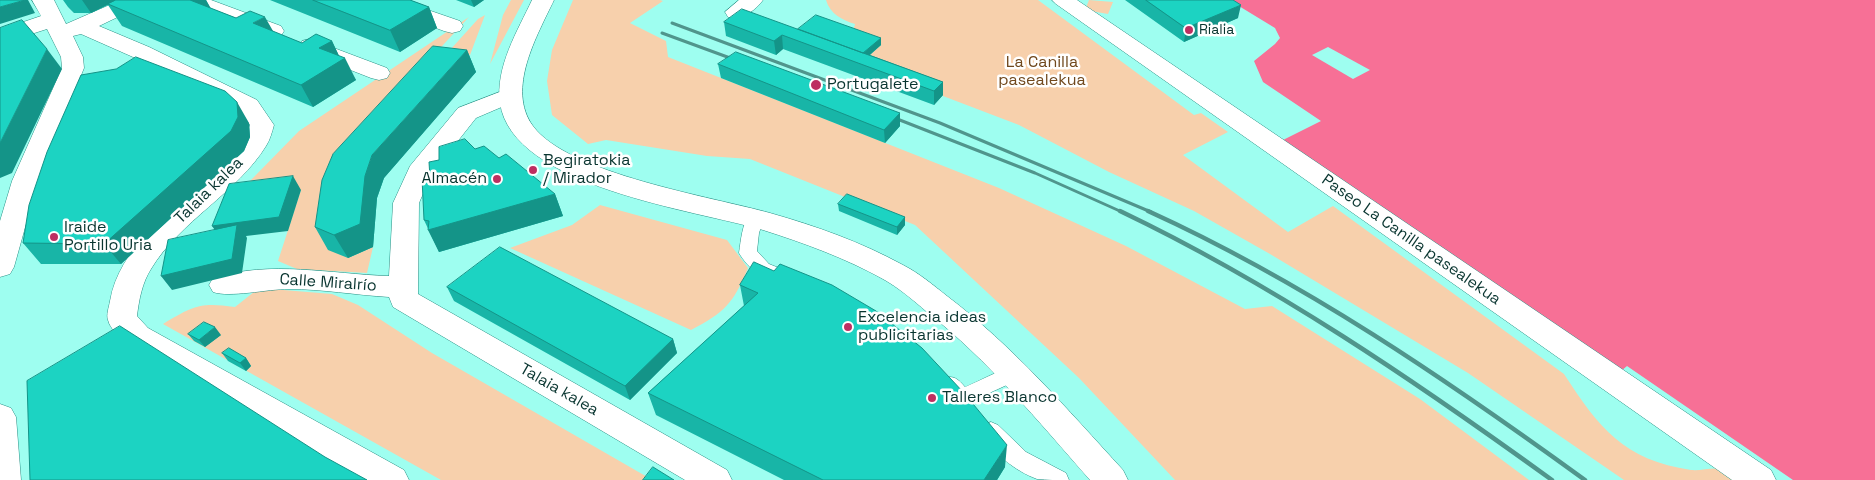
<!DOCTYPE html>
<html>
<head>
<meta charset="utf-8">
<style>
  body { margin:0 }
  canvas { display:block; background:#9efef0 }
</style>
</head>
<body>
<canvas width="1875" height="480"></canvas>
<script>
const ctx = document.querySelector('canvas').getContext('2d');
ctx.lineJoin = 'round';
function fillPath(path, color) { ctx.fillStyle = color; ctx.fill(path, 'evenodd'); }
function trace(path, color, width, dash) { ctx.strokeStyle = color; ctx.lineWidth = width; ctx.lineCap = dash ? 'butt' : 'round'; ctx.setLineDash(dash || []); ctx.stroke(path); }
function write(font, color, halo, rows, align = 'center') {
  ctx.font = font + ' "Space Grotesk",sans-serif'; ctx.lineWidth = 5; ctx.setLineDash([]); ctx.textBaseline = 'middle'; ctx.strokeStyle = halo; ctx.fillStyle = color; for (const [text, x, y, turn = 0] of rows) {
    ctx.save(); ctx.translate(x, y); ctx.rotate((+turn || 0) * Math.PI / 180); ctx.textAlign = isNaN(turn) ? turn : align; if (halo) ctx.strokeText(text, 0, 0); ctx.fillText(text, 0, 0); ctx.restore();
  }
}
const green = new Path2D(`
  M511,0H524L490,64L503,15Z
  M573,0H660L663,1L630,23L666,41L668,57L999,188L1126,246L1245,309L1272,306L1420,399L1529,480H1175L1079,378L915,225L750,159L707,156L606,140L588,144L552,115L547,81L552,50Z
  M826,0H1038L1194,115L1201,113L1228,132L1183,155L1288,232L1333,206L1564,374C1599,428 1624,460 1691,470C1701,471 1712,467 1722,469C1727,471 1733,477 1738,480H1624L1468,373L1270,254L1194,211L1109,172L1019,125L859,64L881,45L852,35L855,24C842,20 830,14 826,0Z
  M1089,0L1113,2L1108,14L1085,10Z
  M485,15L470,55L450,50L478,19Z
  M469,17L431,58L400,115L348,258L373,247L367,273L297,269L278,261L301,190L238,198L251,180L299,131Z
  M600,205L727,240L748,268C733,304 725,312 691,330L510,248L572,225Z
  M259,288L332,294L358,305L432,353L649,478L648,480H441L163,324C193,306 200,302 235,307Z`);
const water = new Path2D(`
  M1229,0H1875V480H1793L1627,366L1615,376L1283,140L1321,121L1263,82L1254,61L1275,44L1280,38L1275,28Z`);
const pier = new Path2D(`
  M1328,47L1370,70L1353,79L1312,55Z`);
const service = new Path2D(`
  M755,212L761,214L764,218L759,233L757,251L769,264L784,270L787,275L784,280C766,285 748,268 739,253C741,239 742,226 749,214Z
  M1013,365L1020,367L1023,373L1020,379L963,405L956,403L940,384L943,378C954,375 958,379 965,387Z
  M991,422L998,425L1026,452L1066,473L1069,480C1059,480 1046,480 1037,479C1015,471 991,452 981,431L984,425Z`);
const pedestrian = new Path2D(`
  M181,0H211L281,26L284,31L281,36L273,38L265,36L185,4Z
  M368,0H399L460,21L463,26L460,31L452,33L444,31L372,4Z
  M1052,0H1077L1771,470L1776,480H1732L1056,4Z
  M310,39L387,68L390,73L387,78L379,80L371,78L302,51L299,46L302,41Z`);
const minor = new Path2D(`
  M32,0H54L66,24L121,0H149L145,4L99,26L149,47L257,100L274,125C272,132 270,140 266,146C238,192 179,222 151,269C142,283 139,300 137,316L148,328L404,470L409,480H362L126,344C120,337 110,329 108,320C106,315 109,307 110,301C119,248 170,212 208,178C226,161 241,149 250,125L240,110L133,57L81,34L73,36L83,57L84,68L38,181L14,267L10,274L0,277V221L12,181L62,68L61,57L47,29L0,44V30L41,16Z
  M739,0H763C755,11 742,20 728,17L725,12Z
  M510,88L518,90L522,95L518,100L476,118L431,175L419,203L418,294L727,470L732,480H685L393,307L389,297C355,295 322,289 289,289C267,289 230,298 213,292L209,285L213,278C271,260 330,274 389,276L393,203L410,166L458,108Z
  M0,404L11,408L16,417L21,480H0Z`);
const tertiary = new Path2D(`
  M532,0H554C537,36 506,89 533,126C568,174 713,197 770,213C816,226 861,242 903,265C919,273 933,285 947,296C1013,346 1067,409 1123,470L1128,480H1090C1038,421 988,360 927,312C913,300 899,288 883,279C845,258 804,243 763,230C695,210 512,187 500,103C495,67 518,30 532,0Z`);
const railFar1 = new Path2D(`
  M672,23L940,123L1151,212
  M662,33L741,62
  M887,115L1035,173L1122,212`);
const rail = new Path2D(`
  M1120,211C1273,284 1415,381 1552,480
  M1148,211C1304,282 1447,380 1585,480`);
const wall = new Path2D(`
  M63,0H206L210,8L302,43L332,41L339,56L356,80L313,107L122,26L108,5L91,13H74L68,7Z
  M270,0H410L429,7L437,28L400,52Z
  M456,0H484L474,7Z
  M1125,0H1233L1238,18L1184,42Z
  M724,22L881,38V45L870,55L943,82V95L934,105L783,49L776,55L726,36Z
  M467,50L476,72L384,178L377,198L373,247L348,258L328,250L315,227Z
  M718,64L900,113V126L885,143L721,78Z
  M249,123L250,137L244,151L121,264H41L23,243Z
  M475,149L499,158L555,194L563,216L439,252L424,220L439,160Z
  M838,204L905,217V225L897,235L839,211Z
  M754,262L1005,467L997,480H784L656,415L648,393L744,306L740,285Z
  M447,287L673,339L677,353L630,400L454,301Z
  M188,334L221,335L205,347L194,341Z
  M222,353L246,358L251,366L246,371L228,361Z`);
const shadedWall = new Path2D(`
  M25,0H28L35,13L0,24V7Z
  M82,0H117L91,13Z
  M187,0H206L213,12Z
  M471,0H484L474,7Z
  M1241,5L1238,18L1184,42L1186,28Z
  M429,7L437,28L400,52L390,30Z
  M265,17L277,38L253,23Z
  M782,35L783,49L776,55L774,41Z
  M881,38V45L859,64V57Z
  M332,41L341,60L345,58L356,80L313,107L301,85L319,48Z
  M47,49L62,69L12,173L0,178V143Z
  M467,50L476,72L384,178L377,198L373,247L348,258L334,235L365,176L372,155Z
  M943,82V95L934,105V91Z
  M237,102L249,123L250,137L244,151L121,264L104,244Z
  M900,113V126L885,143L884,130Z
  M293,176L301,190L288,231L246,236L247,238L242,273L172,290L161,276L222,240L212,226Z
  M555,194L563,216L439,252L428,230Z
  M905,217V225L897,235V227Z
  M215,327L221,335L205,347L199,340Z
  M673,339L677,353L630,400L625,386Z
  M246,358L251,366L246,371L240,363Z
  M1007,445L1005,467L997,480H984Z`);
const building = new Path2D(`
  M0,0H25L0,7Z
  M116,0H190L236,18L250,11L265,17L253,23L302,43L316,34L332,41L319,48L345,58L301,85L108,4Z
  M313,0H410L429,7L390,30Z
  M1146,0H1233L1241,5L1186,28Z
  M742,9L943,82L934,91L782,35L774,41L724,22Z
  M816,15L881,38L863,53L798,29Z
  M22,20L47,49L0,143V28Z
  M433,46L467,50L372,155L365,176L360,224L334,235L315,227L322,180L333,154Z
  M736,52L900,113L884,130L718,64Z
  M136,57L225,91L237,102L238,117L231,131L104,244L23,243L29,205L47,152L81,75L116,69Z
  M465,139L475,149L484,146L499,158L506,154L555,194L428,230L429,221L424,220L422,178H430L429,162L439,160V147Z
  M293,176L279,217L212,226L229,184Z
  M847,194L905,217L897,227L838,204Z
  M237,225L232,259L161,276L168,240Z
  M500,247L673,339L625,386L447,287Z
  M754,262L774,271L780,264L832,285L876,311L922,348L964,393L1007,445L984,480H823L648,393L758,293L740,285Z
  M204,322L215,327L199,340L188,334Z
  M120,326L325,457L367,480H30L27,381Z
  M229,348L246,358L240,363L222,353Z
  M653,467L674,480H643Z`);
const markers = [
  [1189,30,5,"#bd2f61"],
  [816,85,6,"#bd2f61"],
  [533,170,5,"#bd2f61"],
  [497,179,5,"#bd2f61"],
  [54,237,5,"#bd2f61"],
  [848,327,5,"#bd2f61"],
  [932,398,5,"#bd2f61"]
];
const farPoinames = [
  ["Rialia",1199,30]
];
const parkNames = [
  ["La Canilla",1042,63],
  ["pasealekua",1042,81]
];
const poiNames = [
  ["Portugalete",827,85],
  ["Begiratokia",543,161],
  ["/ Mirador",543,179],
  ["Almacén",487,179,"right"],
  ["Iraide",64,228],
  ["Portillo Uria",64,246],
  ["Excelencia ideas",858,318],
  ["publicitarias",858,336],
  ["Talleres Blanco",942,398]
];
const streetNames = [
  ["Talaia kalea",209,191,-44],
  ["Paseo La Canilla pasealekua",1411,240,35],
  ["Calle Miralrío",328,283,4],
  ["Talaia kalea",559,390,30]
];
fillPath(green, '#f7d0ac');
fillPath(water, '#f77096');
fillPath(pier, '#9efef0');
trace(service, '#299085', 1);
trace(pedestrian, '#299085', 1);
trace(minor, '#299085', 1);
trace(tertiary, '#299085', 1);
fillPath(service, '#fff');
fillPath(pedestrian, '#fff');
fillPath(minor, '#fff');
fillPath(tertiary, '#fff');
trace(railFar1, '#50958c', 3);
trace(rail, '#50958c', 4.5);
fillPath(wall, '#18b5a7');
fillPath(shadedWall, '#149488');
fillPath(building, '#1cd3c2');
trace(building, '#149488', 1);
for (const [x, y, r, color] of markers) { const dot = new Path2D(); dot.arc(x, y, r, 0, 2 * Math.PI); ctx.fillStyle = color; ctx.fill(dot); trace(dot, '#fff', 2); }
write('14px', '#093530', '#fff', farPoinames, 'left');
write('16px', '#70481d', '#fff', parkNames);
write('16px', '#093530', '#fff', poiNames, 'left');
write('16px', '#093530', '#fff', streetNames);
</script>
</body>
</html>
